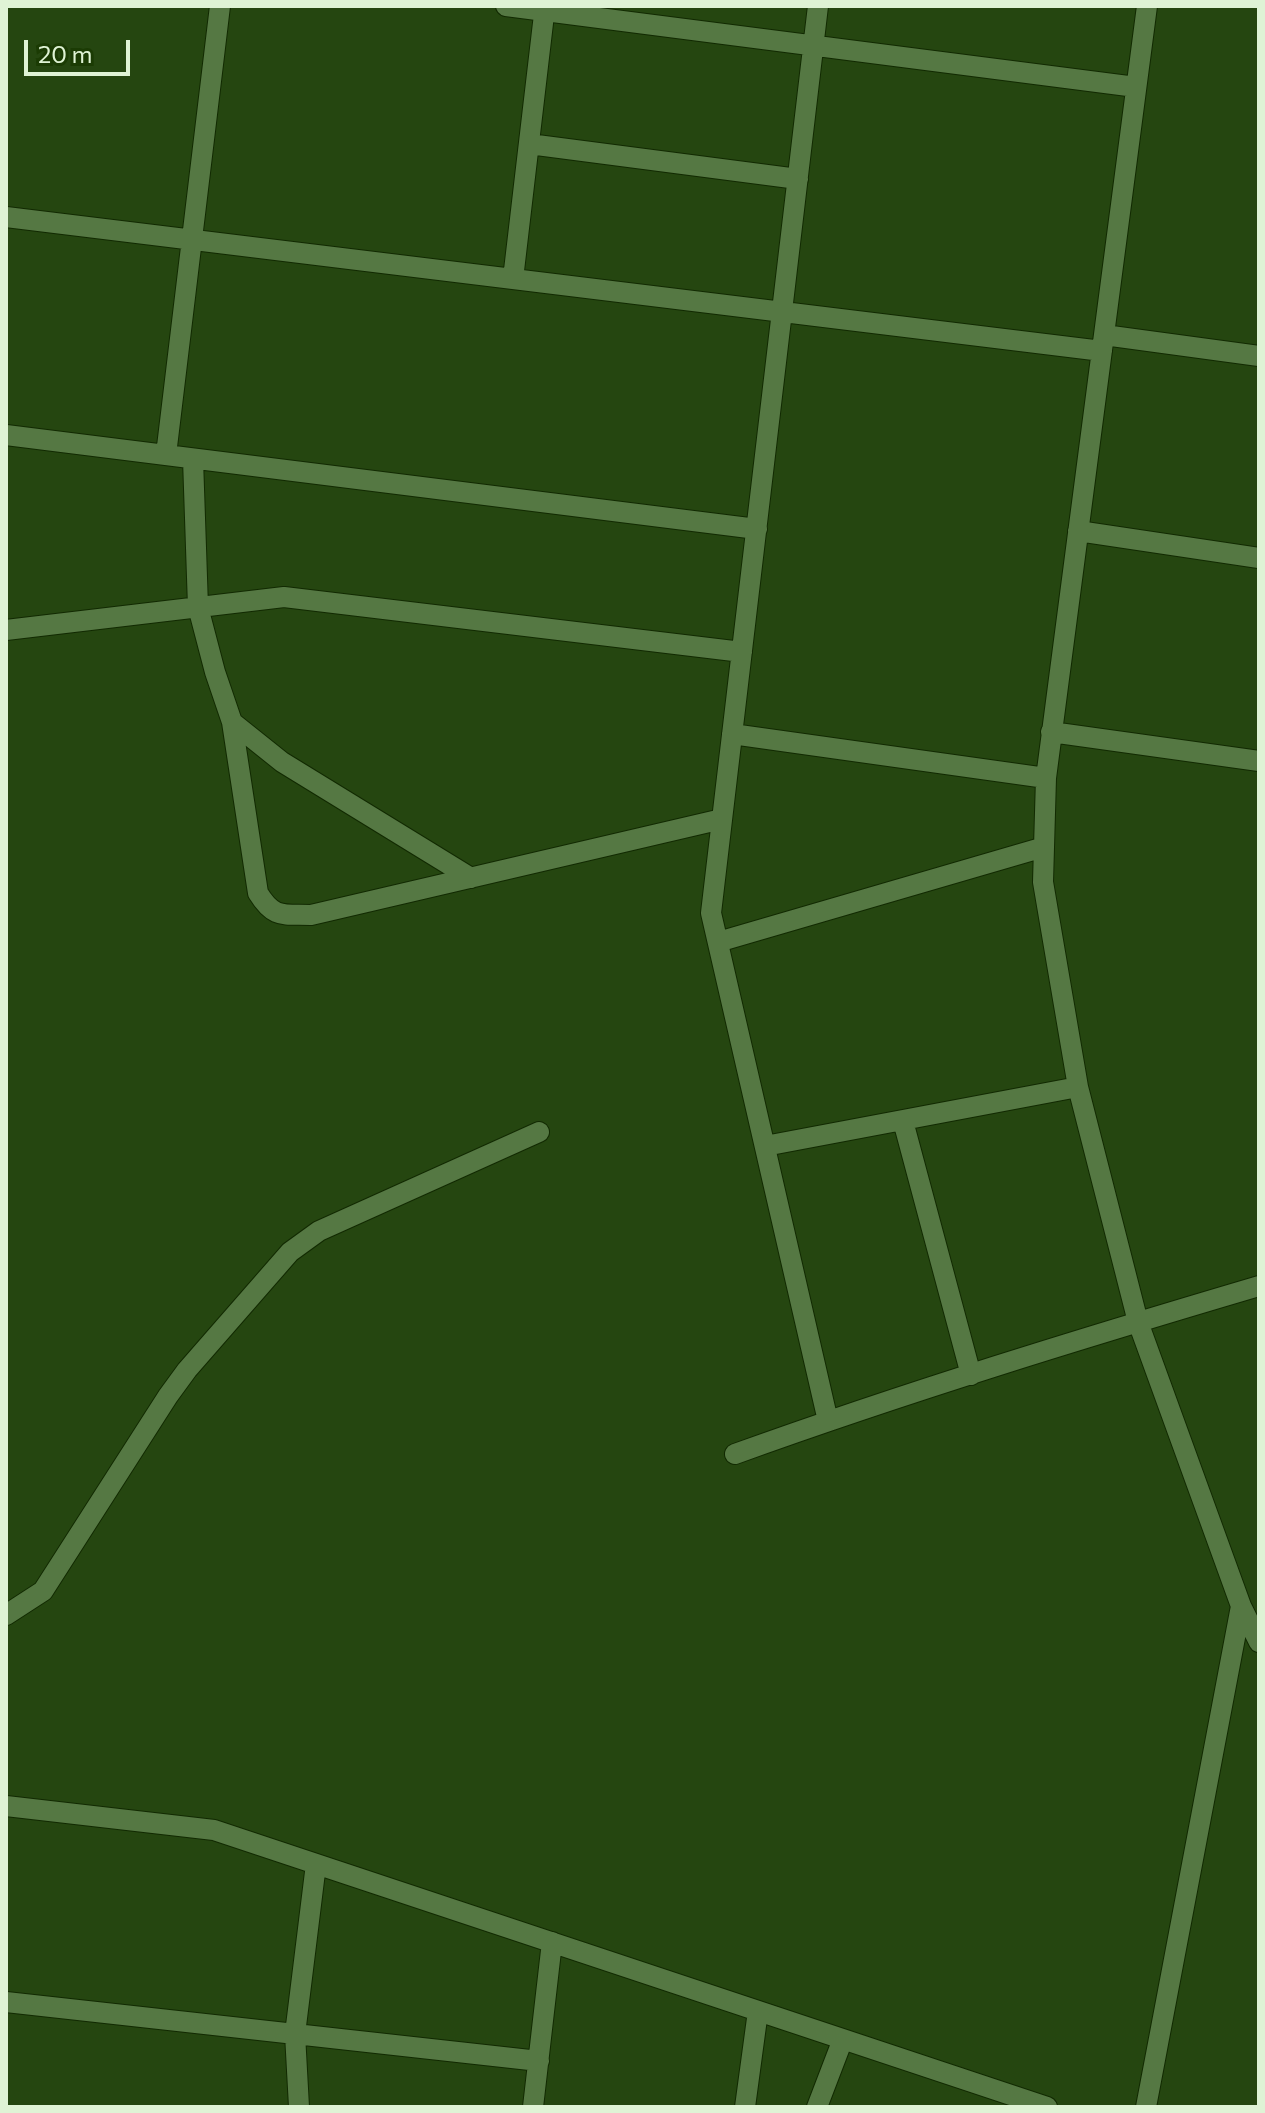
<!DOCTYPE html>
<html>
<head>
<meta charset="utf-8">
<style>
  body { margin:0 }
  #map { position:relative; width:1265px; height:2113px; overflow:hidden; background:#254610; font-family:Commissioner,sans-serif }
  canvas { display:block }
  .frame { position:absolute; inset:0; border:8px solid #dff3d5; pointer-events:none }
  .scale { position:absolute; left:24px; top:40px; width:106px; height:36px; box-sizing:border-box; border:4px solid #dff3d5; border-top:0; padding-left:10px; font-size:24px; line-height:28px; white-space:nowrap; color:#dff3d5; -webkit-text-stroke:6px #1b3b04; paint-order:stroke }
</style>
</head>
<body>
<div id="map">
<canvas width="1265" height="2113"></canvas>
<div class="frame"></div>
<div class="scale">20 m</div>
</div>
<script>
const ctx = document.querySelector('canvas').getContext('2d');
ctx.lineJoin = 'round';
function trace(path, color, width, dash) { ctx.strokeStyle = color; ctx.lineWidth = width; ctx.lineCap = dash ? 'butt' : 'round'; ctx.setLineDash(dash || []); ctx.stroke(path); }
const street = new Path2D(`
  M506,6L1136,87
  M818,6L711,913L828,1421
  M1147,6L1046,778L1043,882L1078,1087L1138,1322L1241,1606L1259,1642
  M529,144L798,179
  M6,217L1102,351
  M513,279L545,6
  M1104,335L1259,356
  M6,435L757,529
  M166,455L220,6
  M193,459L198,607L215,672L232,722L282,762L471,878
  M1078,531L1259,558
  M6,630L284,597L742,652
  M232,722L258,893C274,919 283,914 311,915L722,819
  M1051,732L1259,761
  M732,734L1046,778
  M718,942L1044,847
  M903,1121L971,1375
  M765,1146L1078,1087
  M735,1454C907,1392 1083,1338 1259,1286
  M6,1615L43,1591L168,1396L187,1370L290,1252L319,1231L539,1132
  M6,1806L214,1830L1047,2107
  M6,2002L539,2061
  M299,2107L295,2034L316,1864
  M533,2107L552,1942
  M745,2107L758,2011
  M817,2107L843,2039
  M1146,2107L1241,1606`);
trace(street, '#122a02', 22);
trace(street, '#557843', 20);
</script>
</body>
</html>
